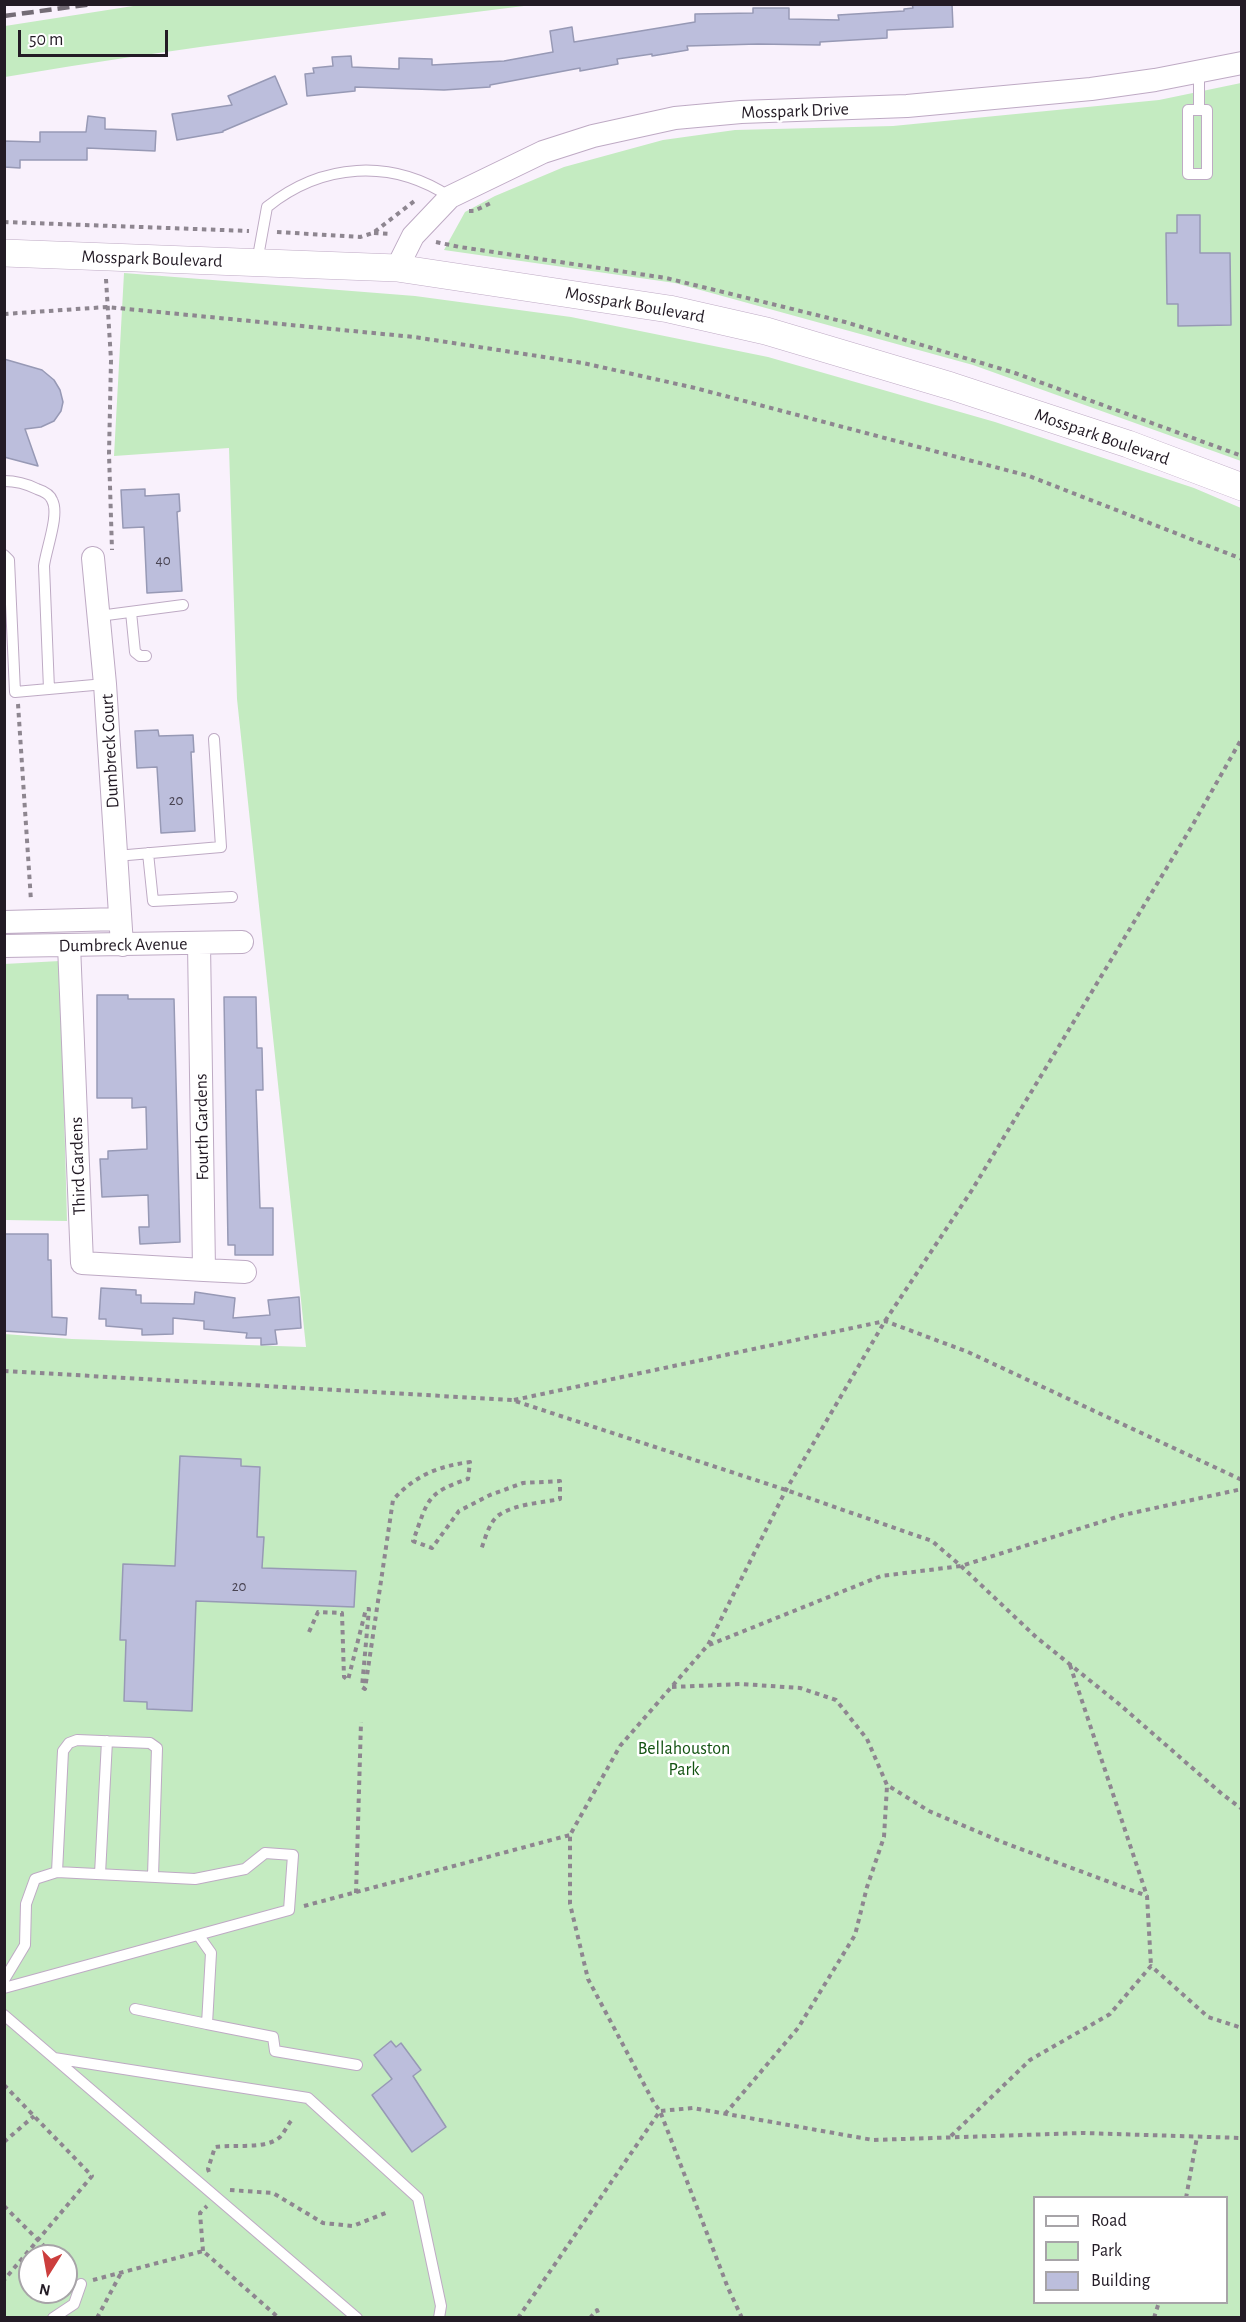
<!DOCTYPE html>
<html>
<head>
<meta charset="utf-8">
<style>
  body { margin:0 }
  #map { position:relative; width:1246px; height:2322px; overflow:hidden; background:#f9f1fc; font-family:"Alegreya Sans",sans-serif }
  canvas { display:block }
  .frame { position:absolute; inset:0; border:6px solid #231b25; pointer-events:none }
  .legend { position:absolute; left:1033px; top:2196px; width:195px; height:108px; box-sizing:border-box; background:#fff; border:2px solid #a7a4a8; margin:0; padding:8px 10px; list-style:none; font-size:18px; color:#231b25 }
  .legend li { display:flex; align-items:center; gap:12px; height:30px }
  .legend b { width:30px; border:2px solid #a7a4a8 }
  .north { position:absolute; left:18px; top:2244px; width:60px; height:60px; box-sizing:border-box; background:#fff; border:2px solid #a7a4a8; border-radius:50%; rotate:191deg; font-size:16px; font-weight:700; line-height:24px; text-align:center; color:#231b25 }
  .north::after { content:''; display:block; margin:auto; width:21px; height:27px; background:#cc3e3d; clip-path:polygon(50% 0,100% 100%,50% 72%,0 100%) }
  .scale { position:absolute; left:18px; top:30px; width:150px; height:27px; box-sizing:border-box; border:3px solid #231b25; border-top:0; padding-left:8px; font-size:18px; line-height:21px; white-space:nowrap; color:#231b25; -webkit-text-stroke:4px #fff; paint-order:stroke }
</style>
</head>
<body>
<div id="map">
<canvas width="1246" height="2322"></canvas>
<div class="frame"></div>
<ul class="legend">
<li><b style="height:8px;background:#fff"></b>Road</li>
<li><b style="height:16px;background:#c4ebc1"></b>Park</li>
<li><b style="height:16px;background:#bcbedc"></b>Building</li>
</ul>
<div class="north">N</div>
<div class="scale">50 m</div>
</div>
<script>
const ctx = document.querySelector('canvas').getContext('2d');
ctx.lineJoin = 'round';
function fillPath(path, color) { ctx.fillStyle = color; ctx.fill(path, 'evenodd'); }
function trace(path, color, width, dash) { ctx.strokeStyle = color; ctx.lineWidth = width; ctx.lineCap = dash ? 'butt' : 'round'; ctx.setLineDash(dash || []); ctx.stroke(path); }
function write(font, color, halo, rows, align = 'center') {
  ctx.font = font + ' "Alegreya Sans",sans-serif'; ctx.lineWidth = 5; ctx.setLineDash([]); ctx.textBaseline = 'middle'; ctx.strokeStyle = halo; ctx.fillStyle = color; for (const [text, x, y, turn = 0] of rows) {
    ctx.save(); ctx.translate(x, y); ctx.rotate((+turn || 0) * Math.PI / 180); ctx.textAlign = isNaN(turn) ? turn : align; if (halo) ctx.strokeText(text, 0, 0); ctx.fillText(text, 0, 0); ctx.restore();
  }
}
const green = new Path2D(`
  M146,4H532V5C356,27 179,47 5,77V26Z
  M1241,83V461L973,365L675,283L444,250L465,212L495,196L564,167L663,140L735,130L893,126L1159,100Z
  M124,273L415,296L571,317L768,357L995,422L1194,488L1241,508V2317H5L4,1334L72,1339L306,1347L237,699L229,448L114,456ZM1034,2198H1226V2302H1034ZM30,2256H66V2292H30Z
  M60,961L67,1221L5,1220L4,964Z`);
const building = new Path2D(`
  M912,4H952L953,27L887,30V38L820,42V45L758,44L687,46L688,50L652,56V54L617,59L618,64L580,71V68L490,85V87L444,90L355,87V91L307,96L305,74L314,73L313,68L333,66L332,57L351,56L352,67L399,69V58L432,59V65L504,61L553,52L550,31L572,27L574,42L695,22V14L753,13V8H789V19L839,20L838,15L904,11V9L913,8Z
  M275,76L287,104L223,131V132L177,140L172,114L232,105L228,96Z
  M88,116L105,118V129L156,131L155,151L87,148V160H20V168L4,167V141L40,142V132H86Z
  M1177,215H1200V253H1230L1231,325L1178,326V304H1167L1166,233H1177Z
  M4,359L42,370L54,380L60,390L63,402L61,411L54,421L41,427L25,429L38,466L4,457Z
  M145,489V496L179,494L180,511L177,512L182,591L147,593L144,527L123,528L121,490Z
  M158,730L159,736L193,735L194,752H191L195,831L161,833L157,767L137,768L135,731Z
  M97,995H128V999H174L180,1242L140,1244L139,1227H149L148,1195L102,1197L100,1159H108V1151L147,1149L146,1107L132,1108V1098H97Z
  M224,997H256L257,1048H262L263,1090H256L260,1208H273V1255H235V1245H228Z
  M4,1234H48V1260H51L52,1317L67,1318L66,1335L4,1331Z
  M101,1288L136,1290V1295H141V1303L194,1304L195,1292L235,1298L233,1318L270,1315L268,1300L299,1297L301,1328L275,1330L277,1344L261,1345V1338H246L247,1333L204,1329V1321L173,1318V1334L142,1335V1329L106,1326V1319H99Z
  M180,1456L241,1459V1466L260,1467L257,1537H264L262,1568L356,1571L354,1607L196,1601L192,1711L147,1709V1702L124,1701L126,1640H120L123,1564L175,1566Z
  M391,2041L396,2047L401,2043L421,2070L413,2076L446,2127L412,2152L372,2095L392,2079L374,2055Z`);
const path = new Path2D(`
  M469,211H474L493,202
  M4,222L249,231
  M277,232L360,237L373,233L417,199
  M374,233L391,234
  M436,242L460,247L666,278L845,322L1015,373L1242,456
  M106,279L111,360L109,454L112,550
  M4,314L107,307L414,337L583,363L695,388L1029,476L1242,559
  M18,704L31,901
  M4,1371L512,1400L786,1490L932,1541L961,1566L1036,1637L1119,1704L1222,1794L1242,1809
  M514,1400L885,1321L968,1352L1242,1480
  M309,1632L318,1612L342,1613L344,1677L348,1680L366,1609H369L362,1687L365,1689L393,1500C414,1476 438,1466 470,1462L468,1479C425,1493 428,1501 413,1541L432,1548L459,1511L490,1495L523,1483L560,1481V1499C541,1503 515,1504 499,1515C489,1522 485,1539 481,1550
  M709,1645L881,1576L961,1566L1123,1515L1242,1489
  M1070,1665L1147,1896L1151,1966
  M672,1687L741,1684L800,1688L836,1700L867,1739L887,1785L929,1811L1002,1842L1147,1896
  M356,1893L361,1722
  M304,1906L570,1835
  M4,2085L92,2176L4,2280
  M725,2114L798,2028L855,1935L867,1887L884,1837L887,1786
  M951,2136L1030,2060L1110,2014L1151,1966L1208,2017L1242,2028
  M4,2142L34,2116
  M209,2172L208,2169L215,2147C233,2144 266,2150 280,2137C284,2133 287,2126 291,2121
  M230,2190L273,2193L323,2223L353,2226L388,2212
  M1186,2198L1197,2137
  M4,2206L54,2256
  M203,2251L200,2213L207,2206
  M93,2280L203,2251L279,2318
  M97,2318L121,2273
  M518,2318L660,2111L693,2108L873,2140L1083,2133L1242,2138
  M590,2318L597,2310L600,2318
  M742,2318L728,2288L660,2111L654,2103L588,1979L570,1904V1835L620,1746L708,1645L786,1490L885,1321L972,1190L1192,826L1242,738
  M1154,2318L1159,2302`);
const service = new Path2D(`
  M1199,72V110
  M1188,110H1207V174H1188Z
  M257,262L267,207C322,163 391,158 450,197
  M4,481C16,481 27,484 37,489C43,491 50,494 52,500C60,514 46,549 44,566L49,689
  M4,555L9,560L15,692L105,684
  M131,612L135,652L140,656H146
  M99,616L183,605
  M148,853L153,901L232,897
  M116,856L221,847L214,739
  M57,1872L63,1751L69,1743L77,1740L150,1743L157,1748L153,1876
  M100,1874L107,1741
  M4,1980L25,1945L26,1904L35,1879L57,1872L195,1879L245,1869L265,1853L293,1855L289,1910L4,1988
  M135,2009L207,2024L211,1953L199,1936
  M4,2015L357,2318
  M207,2024L273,2037L275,2051L357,2065
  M54,2058L308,2098L418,2198L441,2306L439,2318
  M53,2318L74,2304L81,2284`);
const minor = new Path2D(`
  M397,268L413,236L450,197L543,152L593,136L675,118L741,112L907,106L1091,89L1155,80L1242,63
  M93,558L105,684L122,945
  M4,922L120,919
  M199,944L204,1270L245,1272
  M69,945L82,1263L204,1270
  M4,946L242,942`);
const tertiary = new Path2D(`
  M4,253L397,268L669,309L766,331L951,386L1128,444L1242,487`);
const rail = new Path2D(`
  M4,16L92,4`);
const numberNames = [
  ["40",163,560],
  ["20",176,800],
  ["20",239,1586]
];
const streetNames = [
  ["Mosspark Drive",795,111,-2],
  ["Mosspark Boulevard",152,259,2],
  ["Mosspark Boulevard",635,305,10],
  ["Mosspark Boulevard",1102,437,19],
  ["Dumbreck Court",110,751,-93],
  ["Dumbreck Avenue",123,945,-1],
  ["Fourth Gardens",202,1127,-91],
  ["Third Gardens",78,1166,-92]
];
const parkNames = [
  ["Bellahouston",684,1749],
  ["Park",684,1770]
];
fillPath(green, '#c4ebc1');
fillPath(building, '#bcbedc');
trace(building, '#9799b5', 1.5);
trace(service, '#beaac4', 12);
trace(minor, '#beaac4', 24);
trace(tertiary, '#beaac4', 28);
trace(path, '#8e8690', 4, [4.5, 4.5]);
trace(service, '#fff', 10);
trace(minor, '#fff', 22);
trace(tertiary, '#fff', 27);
trace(rail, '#746c76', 4.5, [12, 6]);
write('15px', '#494453', null, numberNames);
write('18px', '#231b25', '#fff', streetNames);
write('18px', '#135312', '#fff', parkNames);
</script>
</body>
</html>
